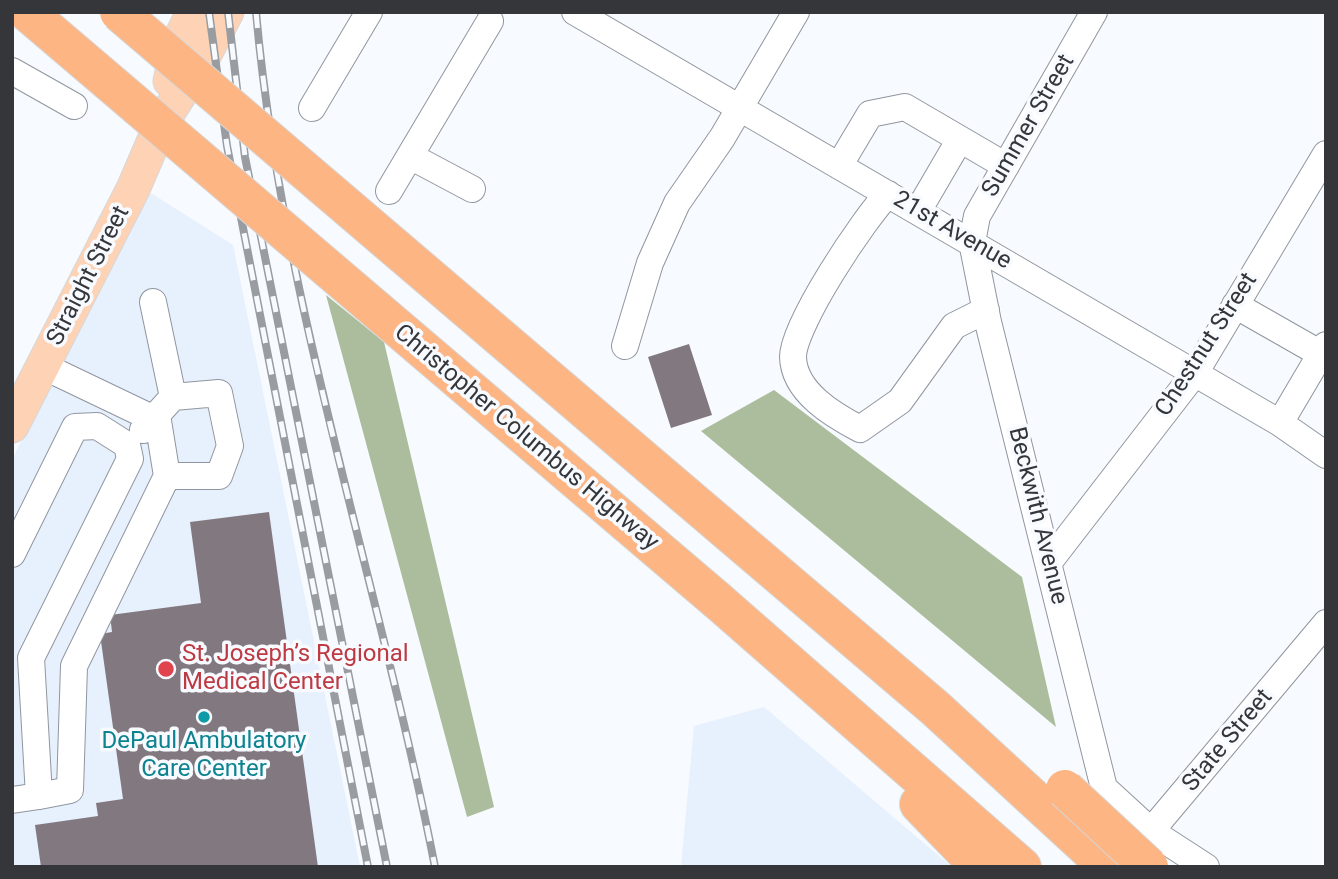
<!DOCTYPE html>
<html>
<head>
<meta charset="utf-8">
<style>
  body { margin:0 }
  #map { position:relative; width:1338px; height:879px; overflow:hidden; background:#f7fafe; font-family:Roboto,sans-serif }
  canvas { display:block }
  .frame { position:absolute; inset:0; border:14px solid #34363a; pointer-events:none }
</style>
</head>
<body>
<div id="map">
<canvas width="1338" height="879"></canvas>
<div class="frame"></div>
</div>
<script>
const ctx = document.querySelector('canvas').getContext('2d');
ctx.lineJoin = 'round';
function fillPath(path, color) { ctx.fillStyle = color; ctx.fill(path, 'evenodd'); }
function trace(path, color, width, dash) { ctx.strokeStyle = color; ctx.lineWidth = width; ctx.lineCap = dash ? 'butt' : 'round'; ctx.setLineDash(dash || []); ctx.stroke(path); }
function write(font, color, halo, rows, align = 'center') {
  ctx.font = font + ' Roboto,sans-serif'; ctx.lineWidth = 7; ctx.setLineDash([]); ctx.textBaseline = 'middle'; ctx.strokeStyle = halo; ctx.fillStyle = color; for (const [text, x, y, turn = 0] of rows) {
    ctx.save(); ctx.translate(x, y); ctx.rotate((+turn || 0) * Math.PI / 180); ctx.textAlign = isNaN(turn) ? turn : align; if (halo) ctx.strokeText(text, 0, 0); ctx.fillText(text, 0, 0); ctx.restore();
  }
}
const built = new Path2D(`
  M146,190L233,245L360,867H12V460Z
  M764,707L952,867H681L694,726Z`);
const forest = new Path2D(`
  M326,295L384,342L494,807L467,817Z
  M774,390L1022,577L1056,727L701,431Z`);
const building = new Path2D(`
  M689,344L712,415L671,428L648,357Z
  M269,512L318,867H41L35,825L98,816L96,803L123,799L100,634L112,632L110,615L201,603L190,522Z`);
const minor = new Path2D(`
  M575,12L1280,423L1326,455
  M1094,12L977,216L972,242L988,322L1104,788L1152,832L1206,867
  M12,71L74,106
  M312,108L369,12
  M410,156L472,189
  M839,166L870,114L905,107L1006,166
  M389,191L490,21
  M888,194C864,218 793,325 793,357C794,392 833,415 860,429L900,401L954,326L986,310
  M918,211L960,139
  M153,302L173,397
  M1235,305L1321,354
  M625,346L650,263L677,203L722,138L796,12
  M1280,423L1326,345
  M143,430L173,397L219,393L230,446L219,476H167
  M12,554L75,427L97,426L127,445L130,459L31,658L39,796L70,790L74,666L167,476L158,421L43,366
  M1049,562L1195,373L1326,154
  M12,800L39,796
  M1140,844L1326,623`);
const major = new Path2D(`
  M170,81L178,43L193,12
  M12,426L133,189L161,124L203,58L227,12`);
const highway = new Path2D(`
  M686,496L935,708L1108,867
  M718,601L1022,867
  M919,804L980,867`);
const rail = new Path2D(`
  M209,12L227,146L368,867
  M228,12L245,157L387,867
  M256,12C282,303 379,581 435,867`);
const highwayBridge = new Path2D(`
  M27,12L718,601
  M119,12L686,496
  M1065,789L1149,867`);
const markers = [
  [166,669,9,"#e0444e"],
  [204,717,7,"#0f9aa8"]
];
const streetNames = [
  ["Summer Street",1029,126,-60],
  ["21st Avenue",952,231,30],
  ["Straight Street",89,276,-63],
  ["Chestnut Street",1207,345,-57],
  ["Christopher Columbus Highway",526,438,40],
  ["Beckwith Avenue",1037,516,76],
  ["State Street",1228,741,-50]
];
const healthNames = [
  ["St. Joseph’s Regional",182,655],
  ["Medical Center",182,683]
];
const cultureNames = [
  ["DePaul Ambulatory",204,742],
  ["Care Center",204,770]
];
fillPath(built, '#e7f0fd');
fillPath(forest, '#abbd9c');
fillPath(building, '#827980');
trace(minor, '#90969f', 28);
trace(major, '#d6d7d8', 35);
trace(highway, '#d6d7d8', 40);
trace(minor, '#fff', 26);
trace(major, '#fed3b5', 33);
trace(highway, '#fdb584', 38);
trace(rail, '#999ca0', 8);
trace(rail, '#f7fafe', 5, [16]);
trace(highwayBridge, '#d6d7d8', 40, []);
trace(highwayBridge, '#fdb584', 38);
for (const [x, y, r, color] of markers) { const dot = new Path2D(); dot.arc(x, y, r, 0, 2 * Math.PI); ctx.fillStyle = color; ctx.fill(dot); trace(dot, '#f7fafe', 2.5); }
write('24px', '#34363a', '#f7fafe', streetNames);
write('24px', '#be3a42', '#f7fafe', healthNames, 'left');
write('24px', '#0d838f', '#f7fafe', cultureNames);
</script>
</body>
</html>
